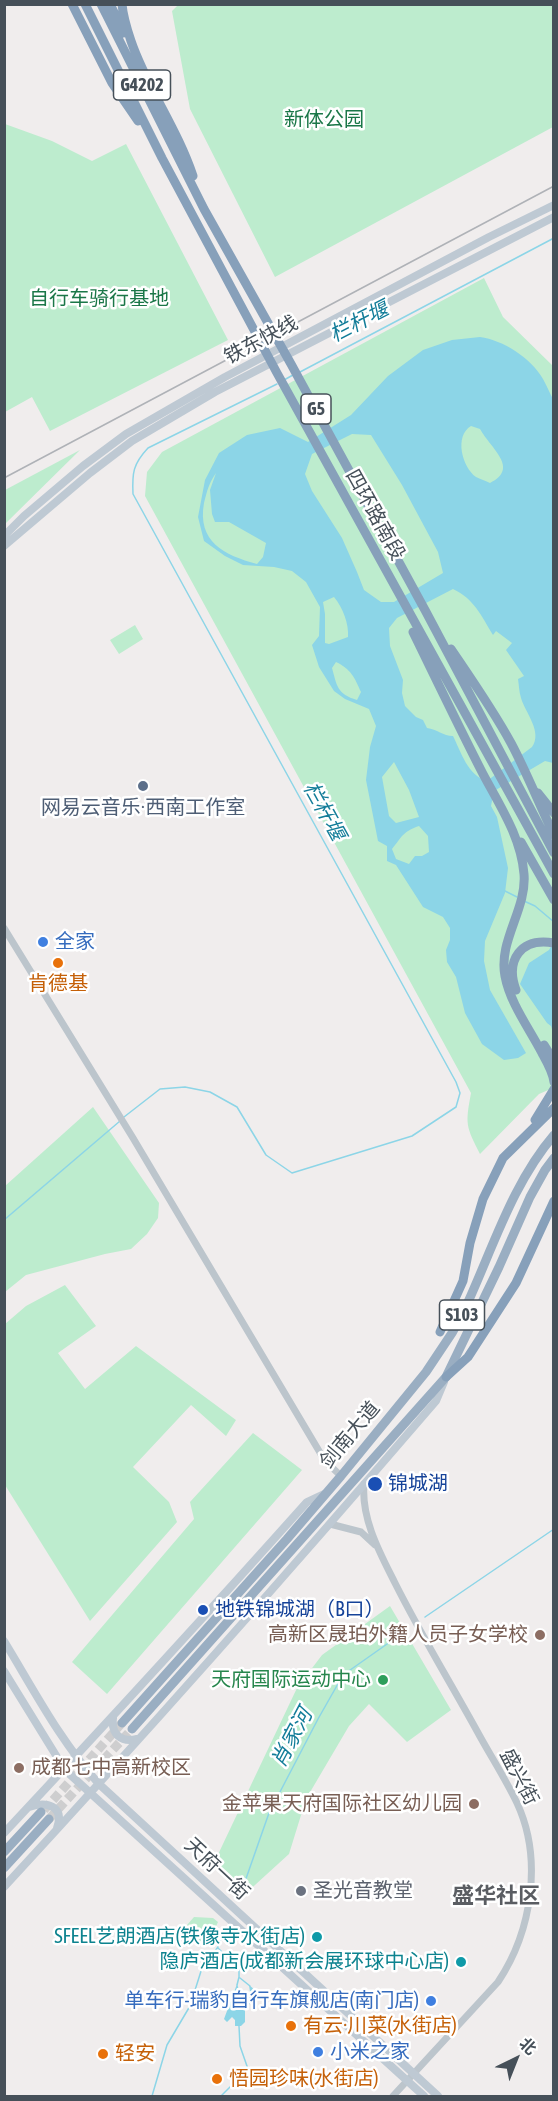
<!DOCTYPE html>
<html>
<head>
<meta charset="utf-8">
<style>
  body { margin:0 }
  #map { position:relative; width:558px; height:2101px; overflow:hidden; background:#f0eded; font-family:"Asap Condensed","Noto Sans SC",sans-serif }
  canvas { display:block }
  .frame { position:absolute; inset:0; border:6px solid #465059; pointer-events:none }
  .north { position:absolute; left:486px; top:2029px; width:60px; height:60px; -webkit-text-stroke:4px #fff; paint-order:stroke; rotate:43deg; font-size:16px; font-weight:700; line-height:24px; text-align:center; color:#465059 }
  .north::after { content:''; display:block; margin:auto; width:21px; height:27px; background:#465059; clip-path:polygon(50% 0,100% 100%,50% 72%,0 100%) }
</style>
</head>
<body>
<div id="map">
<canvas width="558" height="2101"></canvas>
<div class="frame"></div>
<div class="north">北</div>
</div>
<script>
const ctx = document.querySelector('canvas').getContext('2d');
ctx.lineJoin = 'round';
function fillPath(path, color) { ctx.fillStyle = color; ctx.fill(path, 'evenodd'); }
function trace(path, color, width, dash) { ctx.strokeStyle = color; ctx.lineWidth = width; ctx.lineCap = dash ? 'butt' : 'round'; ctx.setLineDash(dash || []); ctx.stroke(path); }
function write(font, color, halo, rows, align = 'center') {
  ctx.font = font + ' "Asap Condensed","Noto Sans SC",sans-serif'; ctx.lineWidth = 5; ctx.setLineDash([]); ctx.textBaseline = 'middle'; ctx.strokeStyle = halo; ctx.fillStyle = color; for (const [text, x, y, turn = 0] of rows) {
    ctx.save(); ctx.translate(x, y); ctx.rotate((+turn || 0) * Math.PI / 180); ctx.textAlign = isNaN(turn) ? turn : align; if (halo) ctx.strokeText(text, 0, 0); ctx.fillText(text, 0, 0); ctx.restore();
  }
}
const green = new Path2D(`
  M178,5H553V127L275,277L190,109L172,11Z
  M5,124L52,141L92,161L126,144L228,340L50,431L32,397L5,412Z
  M484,278L503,317L553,366V1088L539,1094L480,1154C466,1126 465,1125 471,1093L145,496L147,472L162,452Z
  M80,450L5,524V490Z
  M135,625L143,639L119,654L110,640Z
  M93,1107L159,1203L158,1218L147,1234L131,1249L105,1254L26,1275L5,1292V1186Z
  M65,1285L96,1326L58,1353L85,1389L136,1346L236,1420L226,1436L191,1405L133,1467L169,1502L177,1522L90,1621L5,1485V1324L26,1306Z
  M253,1433L302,1470L107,1694L72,1662L194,1519L190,1502Z
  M390,1606L451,1710L407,1742L369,1704L349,1726L306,1799L289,1854L244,1895L213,1865L297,1688L322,1655Z
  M194,1917L213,1918L218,1922L209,1941L200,1944L180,1933Z`);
const water = new Path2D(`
  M480,337C503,340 531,358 543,379C547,386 550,394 554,401L553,763L545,761L494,791L491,806L497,817L508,868L505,893L485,941L484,961L490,990L526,1053L518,1058L504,1060L482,1044L465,1013L456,977L447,962L446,950L450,940V928L443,917L423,907L396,865L387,861V846L378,841L366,780L370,747L376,726L369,709L345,699L334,691L319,667L312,645L319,636L320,607L306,582L292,571L274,567L243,565L225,556L204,541L198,517L205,480L219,453L247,435L280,428L308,442L351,415L388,376L423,350L452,340ZM471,426L480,429C491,449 520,468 490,483C486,481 480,479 476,477C462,467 454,436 471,426ZM352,434L371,435L402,485L438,552L443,573L394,602H381L364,590L357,572L342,538L312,491L305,474L312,454ZM216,473L210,490L212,514L215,522H229L266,543L263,557L257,564C224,555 197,542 204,503C207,491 209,483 216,473ZM453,589C474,599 481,615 493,635L496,631L512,643L506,650L524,676L518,679C519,685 519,692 521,698C525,712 543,732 532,747L487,781C468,776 461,752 453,736C443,736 437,729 427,728L423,720L416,717L405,706L402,693L403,680L390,646L389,628L397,618ZM334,597C343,608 349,624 348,637L329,644L325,643V614L323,602ZM336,662C351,669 355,678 361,692L357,700C337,694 337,686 332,668ZM394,762L409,790L419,817L396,823L389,816L382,777ZM419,826L428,836L429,852L422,856H415L409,864L396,859L392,849C402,837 402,832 419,826Z
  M553,943V1033L551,1026L547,1023L520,984L529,963L549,950Z
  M237,1984L240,1992H250L249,1985L255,1990L257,1994L245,2010V2022L241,2026H235V2020L232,2017L227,2022L224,2019Z`);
const stream = new Path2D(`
  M300,372L554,238
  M284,380L293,375
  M505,891L517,897
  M524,901L535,906L554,922
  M124,1117L160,1089L185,1087L210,1092L237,1107L266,1155L292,1173L412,1136L456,1107L460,1093L456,1082L133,494C132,473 133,464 148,448L277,384
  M4,1220L120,1121
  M425,1617L554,1529
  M242,1890L269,1813L318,1719L343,1675L407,1630
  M218,1948L239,1969V1977L237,1985
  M240,1978L250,1986
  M152,2096L167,2045L190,2006L202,1968L218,1947L223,1933
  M221,2096L248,2069L240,2046L239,2026`);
const trunkTunnel = new Path2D(`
  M44,1810L122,1723
  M49,1819L132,1729`);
const tertiary = new Path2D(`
  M4,928L133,1138L325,1461L341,1476
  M364,1484C361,1519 380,1553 395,1583C420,1633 450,1682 477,1731C490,1755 505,1778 517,1803C543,1859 532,1931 498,1982L393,2096
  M330,1524L361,1532L375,1545`);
const secondary = new Path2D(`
  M4,536L24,516L83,466L126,434L225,377L489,237L554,205
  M4,546L90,473L132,441L215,392L554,217
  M4,1641C34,1690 60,1741 99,1784L438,2096
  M4,1671L65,1770L424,2096
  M113,1718C111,1734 121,1743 137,1739
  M29,1807C47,1801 65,1806 57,1828
  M4,1833C106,1724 207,1614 307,1502L324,1494
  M4,1887C151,1728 295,1565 436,1401L444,1382`);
const trunk = new Path2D(`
  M122,1723L287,1539L341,1476L426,1372L452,1333L463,1313C491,1254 511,1185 554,1135
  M132,1729L446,1377L499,1267L530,1197L545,1170L554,1158
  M4,1852L41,1812
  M4,1868L49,1819`);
const motorway = new Path2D(`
  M72,4L112,83L138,121
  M85,4L162,158L277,373L554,874
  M101,4L204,209L291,364L425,610L554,853
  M110,4L124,33
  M122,4C123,17 127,29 131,41C147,88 177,128 193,176
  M413,632C436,679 459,727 483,774C500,806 521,837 524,874C527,909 498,941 505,976C510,1003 529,1028 542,1053C547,1062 553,1072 554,1082
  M451,649C472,680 493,710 511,743C527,773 539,804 554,835
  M538,793L554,813
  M521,842L554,900
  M516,990C505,960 521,937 554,943
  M544,1045L554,1061
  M535,1120L554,1089
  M440,1332L463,1281L470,1243L483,1199L503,1158L554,1108
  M446,1377L468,1357L516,1283L554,1201`);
const rail = new Path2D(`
  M4,478L554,186`);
const markers = [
  [143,786,6,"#5c6f8a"],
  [43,942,6,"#3f7fe0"],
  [58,963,6,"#e8710a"],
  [375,1484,8,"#1a4fb4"],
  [203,1610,6,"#1a4fb4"],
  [540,1635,6,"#8d6e63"],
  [383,1680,6,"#2e9e5b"],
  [19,1768,6,"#8d6e63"],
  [474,1804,6,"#8d6e63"],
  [301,1891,6,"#6b7280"],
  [317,1937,6,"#0f9aa8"],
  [461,1962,6,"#0f9aa8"],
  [431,2001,6,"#3f7fe0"],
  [291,2026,6,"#e8710a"],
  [318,2052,6,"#3f7fe0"],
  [103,2054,6,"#e8710a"],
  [217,2079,6,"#e8710a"]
];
const shields = [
  [142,85,57],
  [316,409,30],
  [462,1315,45]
];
const shieldNames = [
  ["G4202",142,85],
  ["G5",316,409],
  ["S103",462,1315]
];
const parkNames = [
  ["新体公园",324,120],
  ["自行车骑行基地",99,299]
];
const streetNames = [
  ["铁东快线",261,340,-28],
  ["四环路南段",375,515,61],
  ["剑南大道",350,1435,-50],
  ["盛兴街",519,1777,63],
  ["天府一街",217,1869,43]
];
const serviceNames = [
  ["网易云音乐·西南工作室",143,808]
];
const shopNames = [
  ["全家",55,942],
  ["单车行-瑞豹自行车旗舰店(南门店)",419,2001,"right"],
  ["小米之家",330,2052]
];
const foodNames = [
  ["肯德基",58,984,"center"],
  ["有云·川菜(水街店)",303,2026],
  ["轻安",115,2054],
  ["悟园珍味(水街店)",229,2079]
];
const transitNames = [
  ["锦城湖",388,1484],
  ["地铁锦城湖（B口）",215,1610]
];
const educationNames = [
  ["高新区晟珀外籍人员子女学校",528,1635],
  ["成都七中高新校区",31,1768,"left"],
  ["金苹果天府国际社区幼儿园",462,1804]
];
const leisureNames = [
  ["天府国际运动中心",371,1680]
];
const worshipNames = [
  ["圣光音教堂",313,1891]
];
const cultureNames = [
  ["SFEEL艺朗酒店(铁像寺水街店)",305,1937],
  ["隐庐酒店(成都新会展环球中心店)",449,1962]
];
const waterNames = [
  ["栏杆堰",359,322,-27],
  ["栏杆堰",324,811,61],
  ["肖家河",292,1738,-62]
];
const quarterNames = [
  ["盛华社区",496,1896]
];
fillPath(green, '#bdecce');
fillPath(water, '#8cd5e7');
trace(stream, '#8cd5e7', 1.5);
trace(trunkTunnel, '#cececf', 9, [9, 4.5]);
trace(tertiary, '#bcc5cc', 7);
trace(secondary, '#bec9d3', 8);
trace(trunk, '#9aaec2', 9);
trace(motorway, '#87a0ba', 9);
trace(rail, '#afb2b7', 1.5);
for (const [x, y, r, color] of markers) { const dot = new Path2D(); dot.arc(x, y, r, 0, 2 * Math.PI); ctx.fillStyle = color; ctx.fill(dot); trace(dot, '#fff', 2); }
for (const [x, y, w] of shields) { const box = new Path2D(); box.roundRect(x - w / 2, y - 15, w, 30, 4.5); ctx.fillStyle = '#fff'; ctx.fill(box); trace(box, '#465059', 1.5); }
write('bold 18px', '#465059', null, shieldNames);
write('20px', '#1b7748', '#fff', parkNames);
write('20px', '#465059', '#fff', streetNames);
write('20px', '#4e5e75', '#fff', serviceNames);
write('20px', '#366cbe', '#fff', shopNames, 'left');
write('20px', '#c56008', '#fff', foodNames, 'left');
write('20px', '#164399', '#fff', transitNames, 'left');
write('20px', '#785e54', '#fff', educationNames, 'right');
write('20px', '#27864d', '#fff', leisureNames, 'right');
write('20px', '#5b616d', '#fff', worshipNames, 'left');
write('20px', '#0d838f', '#fff', cultureNames, 'right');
write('italic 21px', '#137d99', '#fff', waterNames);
write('bold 22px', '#5a5d62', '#fff', quarterNames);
</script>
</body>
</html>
